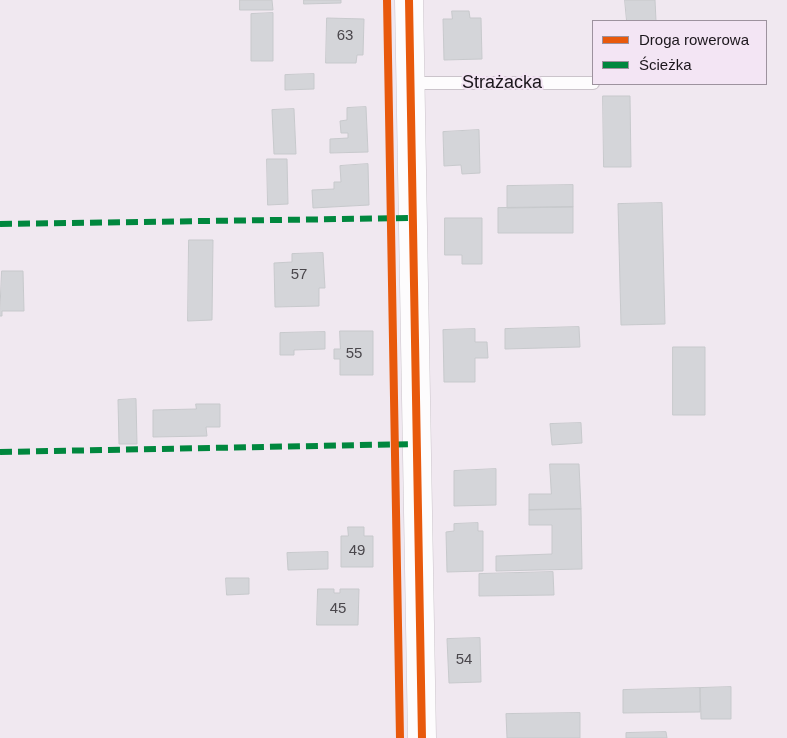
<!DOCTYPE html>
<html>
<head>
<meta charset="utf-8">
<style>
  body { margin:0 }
  #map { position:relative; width:787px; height:738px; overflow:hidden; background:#f0e8f0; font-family:Helvetica,sans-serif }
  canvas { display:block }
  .legend { position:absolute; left:592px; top:20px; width:175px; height:65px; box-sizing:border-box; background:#f3e5f4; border:1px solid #9d929e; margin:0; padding:6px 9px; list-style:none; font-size:15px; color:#1b161c }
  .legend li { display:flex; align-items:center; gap:10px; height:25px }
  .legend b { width:25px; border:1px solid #9d929e }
</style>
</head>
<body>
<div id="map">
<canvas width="787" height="738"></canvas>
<ul class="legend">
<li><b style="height:6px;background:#e8590c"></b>Droga rowerowa</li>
<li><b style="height:6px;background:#00873e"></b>Ścieżka</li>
</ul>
</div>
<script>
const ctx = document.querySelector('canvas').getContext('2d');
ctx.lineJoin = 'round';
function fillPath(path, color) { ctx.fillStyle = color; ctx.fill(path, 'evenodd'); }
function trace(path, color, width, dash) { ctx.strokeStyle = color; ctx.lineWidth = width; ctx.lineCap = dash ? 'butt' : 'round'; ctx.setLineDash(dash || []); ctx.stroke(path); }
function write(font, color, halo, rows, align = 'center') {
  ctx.font = font + ' Helvetica,sans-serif'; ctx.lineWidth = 4; ctx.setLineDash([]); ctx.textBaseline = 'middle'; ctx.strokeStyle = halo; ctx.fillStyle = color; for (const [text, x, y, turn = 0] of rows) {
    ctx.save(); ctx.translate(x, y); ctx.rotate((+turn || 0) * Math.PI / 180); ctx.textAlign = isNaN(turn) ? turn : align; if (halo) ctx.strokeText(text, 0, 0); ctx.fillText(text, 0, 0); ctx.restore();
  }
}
const building = new Path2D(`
  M240,0H272L273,10H240Z
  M304,0H341V3L304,4Z
  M625,0H655L656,21H627Z
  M452,11H469L470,18H481L482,59L444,60L443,19H452Z
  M273,13V61H251V14Z
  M327,18L364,19L363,55H357L356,63H326Z
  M314,74V89L285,90V75Z
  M603,96H630L631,167H604Z
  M366,107L368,152L330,153V139L348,138V133H341L340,121L347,120V108Z
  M294,109L296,154H274L272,110Z
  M479,130L480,173L462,174L461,165L444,166L443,132Z
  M267,159H287L288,204L268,205Z
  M368,164L369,205L313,208L312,190L334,189V182H341L340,166Z
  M573,185V207L507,208V186Z
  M662,203L665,324L621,325L618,204Z
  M573,207V233H498V208Z
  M445,218H482V264H462V255H445Z
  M189,240H213L212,320L188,321Z
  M323,253L325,288H319V306L275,307L274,263L292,262V254Z
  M2,271H23L24,311H2V316H0Z
  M579,327L580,347L505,349V329Z
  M475,329V342H487L488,358H475V382H444L443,330Z
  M340,331H373V375H340V359H334V349H340Z
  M325,332V349L294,350V355H280V333Z
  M673,347H705V415H673Z
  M136,399L137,444H119L118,400Z
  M196,404H220V427H206L207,436L153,437V410L196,409Z
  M581,423L582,443L552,445L550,424Z
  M550,464H579L581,509L529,510V494H551Z
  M496,469V505L454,506V471Z
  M581,509L582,569L496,571V556L552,554V525H529V510Z
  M478,523V531H483V571L447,572L446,532L454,531V524Z
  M348,527H364V536H373V567H341V536H348Z
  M328,552V569L288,570L287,553Z
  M553,572L554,595L479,596V574Z
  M226,578H249V594L227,595Z
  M318,589H334V593H340V589H359L358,625H317Z
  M480,638L481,682L449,683L447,639Z
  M731,687V719H701L700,688Z
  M700,688V712L623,713V690Z
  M580,713V738H507L506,714Z
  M666,732L667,738H626V733Z`);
const lane = new Path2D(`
  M410,83H593`);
const secondary = new Path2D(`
  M409,0L422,738`);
const quiet = new Path2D(`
  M0,224L413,218
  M0,452L417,444`);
const cycleway = new Path2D(`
  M387,0L400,738
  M409,0L422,738`);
const numberNames = [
  ["63",345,36],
  ["57",299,275],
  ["55",354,354],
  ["49",357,551],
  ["45",338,609],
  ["54",464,660]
];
const streetNames = [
  ["Strażacka",502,83]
];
fillPath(building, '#d4d5d9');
trace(building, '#c7c9cc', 1);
trace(lane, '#cbc4cb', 14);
trace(secondary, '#cbc4cb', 29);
trace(lane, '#fdfcfd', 12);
trace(secondary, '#fdfcfd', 28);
trace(quiet, '#00873e', 6, [12, 6]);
trace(cycleway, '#e8590c', 8);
write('15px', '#4a474c', null, numberNames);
write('18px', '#1b161c', '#f3e5f4', streetNames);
</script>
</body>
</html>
